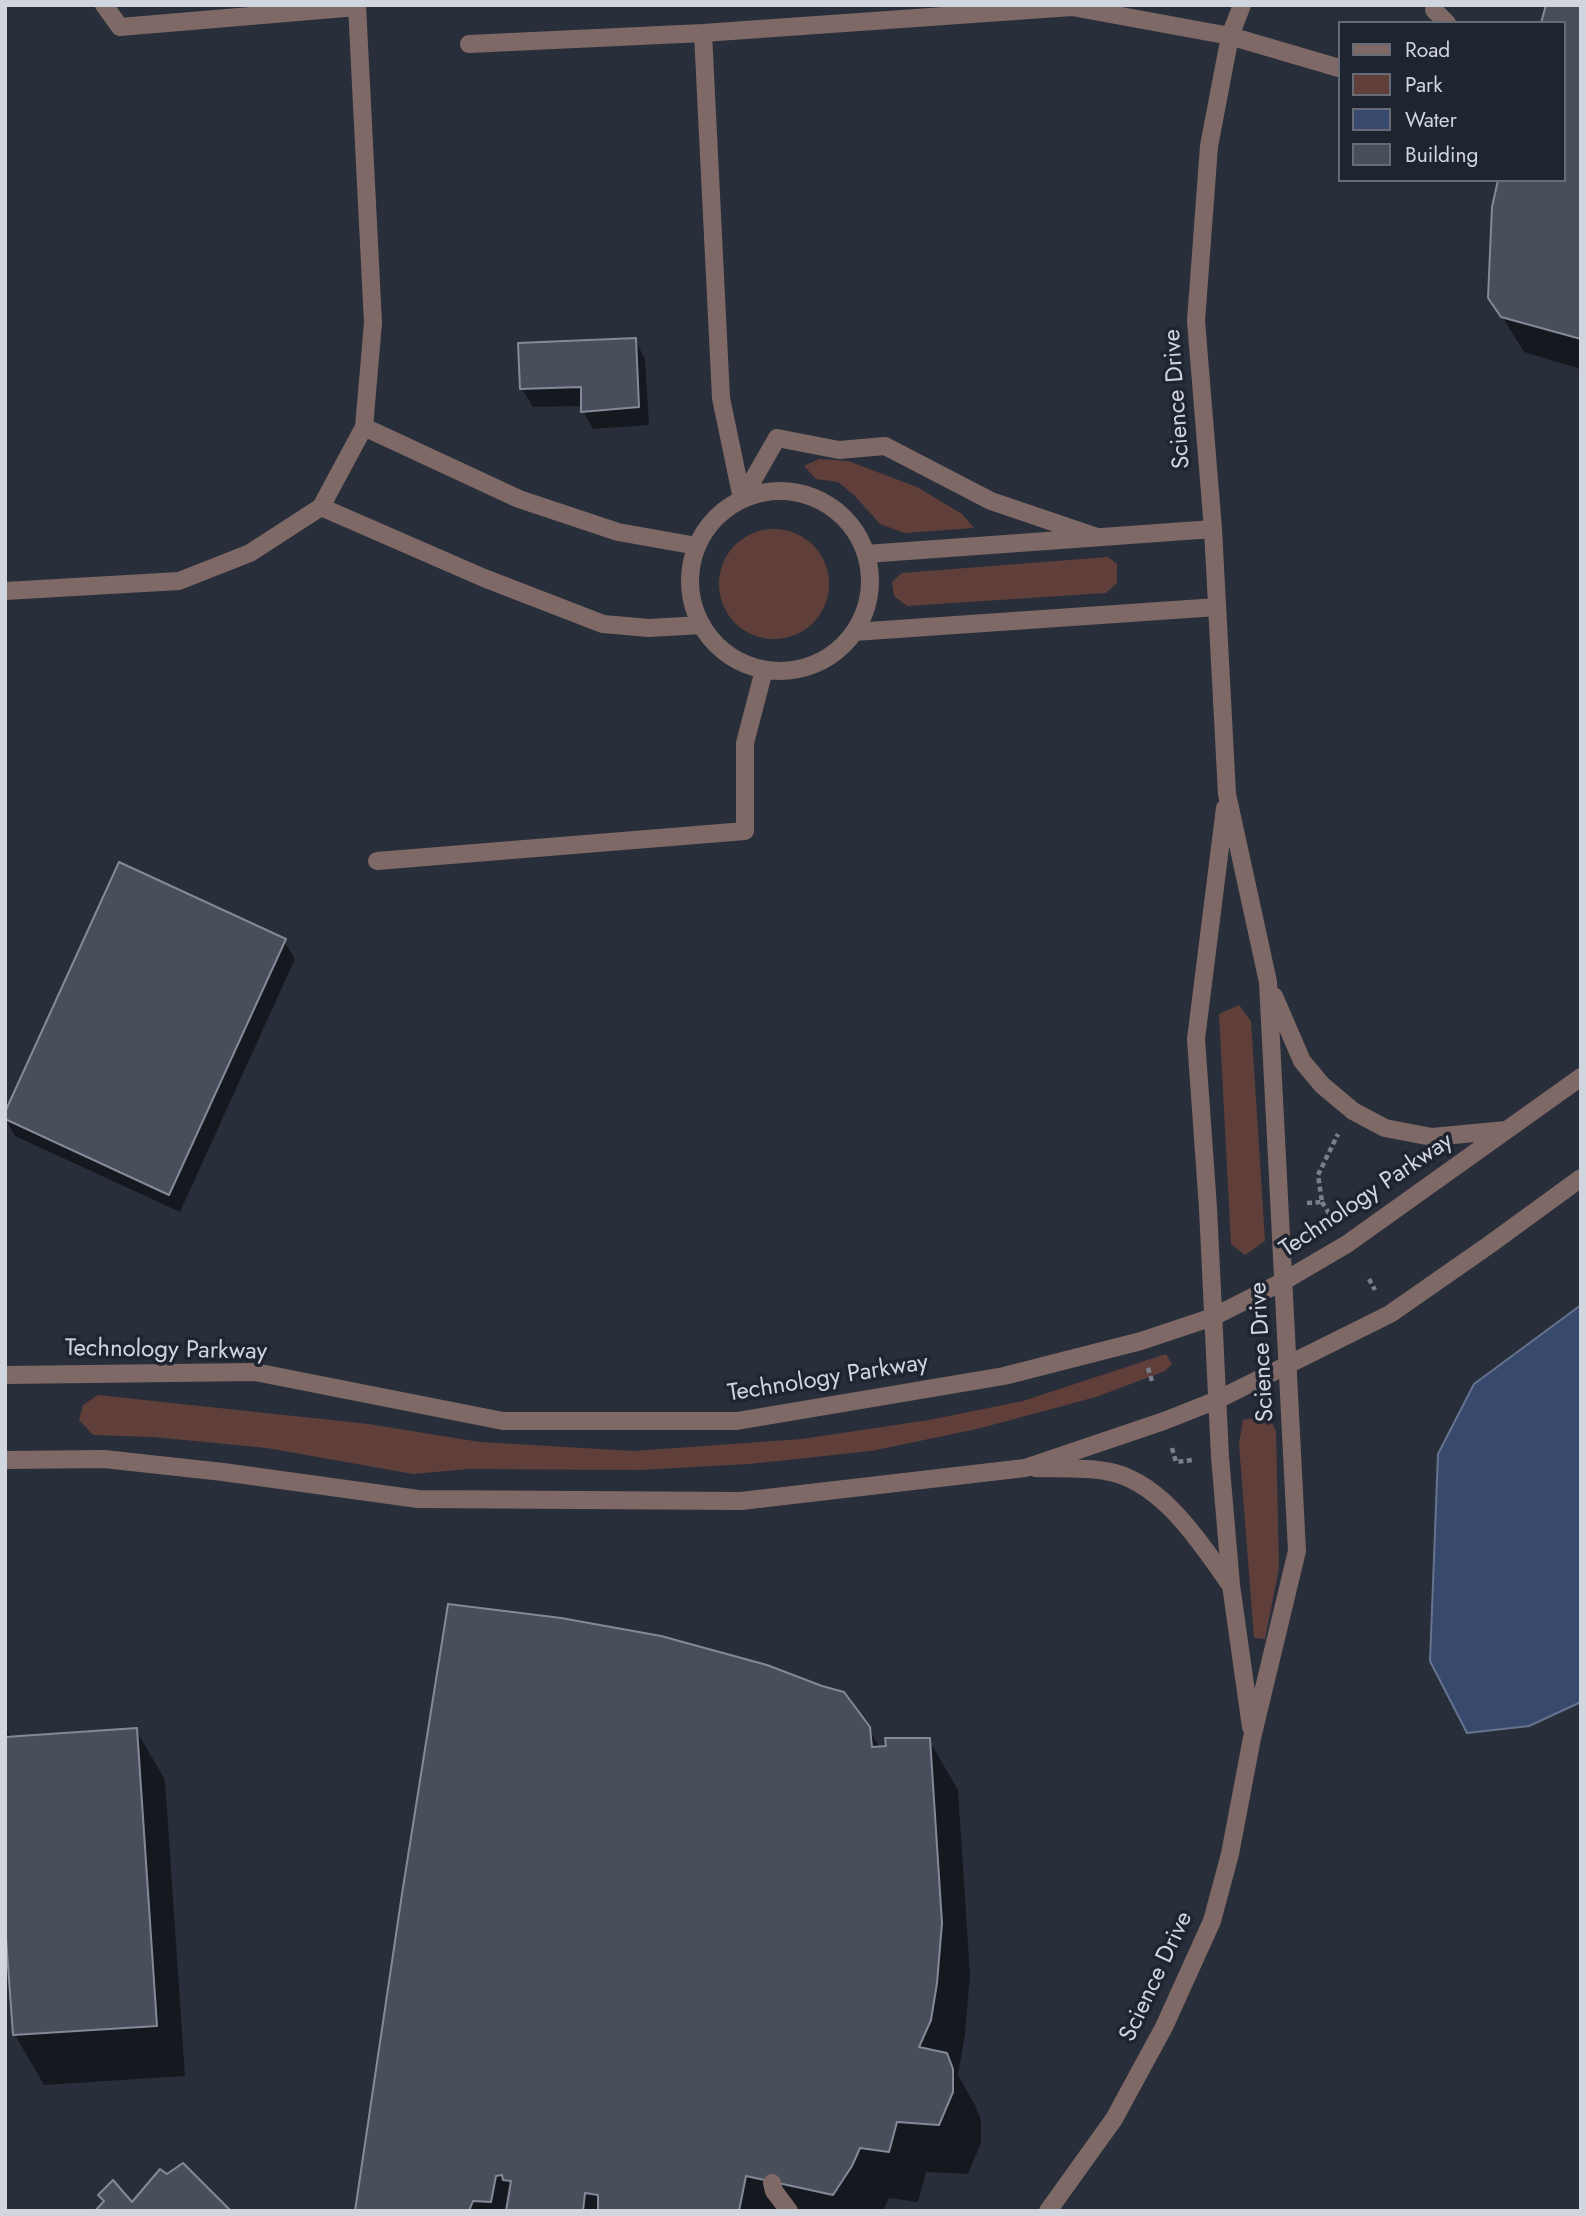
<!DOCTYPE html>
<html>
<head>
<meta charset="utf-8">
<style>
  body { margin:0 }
  #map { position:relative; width:1586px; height:2216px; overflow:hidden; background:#292f3a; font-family:Jost,sans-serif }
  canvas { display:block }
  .frame { position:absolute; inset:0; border:7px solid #d1d5dd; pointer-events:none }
  .legend { position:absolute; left:1338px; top:21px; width:228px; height:161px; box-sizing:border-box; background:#1f2530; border:2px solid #666b75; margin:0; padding:9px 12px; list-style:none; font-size:21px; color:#d1d5dd }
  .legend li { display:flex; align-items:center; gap:14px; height:35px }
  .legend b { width:35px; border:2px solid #666b75 }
</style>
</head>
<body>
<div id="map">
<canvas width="1586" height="2216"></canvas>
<div class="frame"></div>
<ul class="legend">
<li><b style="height:9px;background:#7f6966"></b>Road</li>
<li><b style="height:19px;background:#603f3a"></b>Park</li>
<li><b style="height:19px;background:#37496c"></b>Water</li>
<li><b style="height:19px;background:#484f5b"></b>Building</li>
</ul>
</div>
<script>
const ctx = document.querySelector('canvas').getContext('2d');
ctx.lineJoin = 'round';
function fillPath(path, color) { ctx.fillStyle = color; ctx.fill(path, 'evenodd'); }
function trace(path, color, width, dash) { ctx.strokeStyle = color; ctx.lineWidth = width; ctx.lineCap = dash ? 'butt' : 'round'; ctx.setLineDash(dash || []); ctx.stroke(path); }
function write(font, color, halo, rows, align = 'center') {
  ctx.font = font + ' Jost,sans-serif'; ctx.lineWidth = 7; ctx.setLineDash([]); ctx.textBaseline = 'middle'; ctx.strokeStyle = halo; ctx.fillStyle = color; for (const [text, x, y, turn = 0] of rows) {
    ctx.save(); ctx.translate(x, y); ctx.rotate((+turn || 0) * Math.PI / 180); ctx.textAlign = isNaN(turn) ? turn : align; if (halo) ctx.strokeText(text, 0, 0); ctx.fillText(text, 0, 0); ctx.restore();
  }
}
const green = new Path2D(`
  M819,459L848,461L917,487L962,514L974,528L905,533L880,524L854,495L838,482L816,479L804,466Z
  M719 584a55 55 0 1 1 110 0a55 55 0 1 1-110 0Z
  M1108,557L1117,564V583L1106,593L907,606L894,596L892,582L902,573Z
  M1239,1005L1251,1021L1265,1241L1245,1255L1231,1244L1219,1014Z
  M1166,1354L1172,1364L1165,1371L1096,1397L977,1429L871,1451L749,1464L639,1470L469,1469L413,1474L267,1448L153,1437L93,1435L79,1420L83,1405L98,1395L368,1424L480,1442L634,1451L802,1439L929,1420L1023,1401Z
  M1268,1415L1276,1431L1279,1568L1265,1639L1254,1638L1239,1444L1243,1420Z`);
const water = new Path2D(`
  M1581,1305V1702L1529,1726L1467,1733L1430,1661L1438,1454L1474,1384Z`);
const shadow = new Path2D(`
  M1581,5V369L1524,352L1490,297L1563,180Z
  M635,340L645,359L649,425L593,429L583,411V406L533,407L522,389Z
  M284,941L295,959L180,1212L15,1136L5,1118Z
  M5,1727L12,1738L136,1730L165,1780L185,2076L44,2085L15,2035L8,1941H5Z
  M868,1728L880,1748L929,1740L958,1790L970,1975L965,2034L958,2075L975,2105L981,2120V2143L968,2174L926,2172L918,2202L889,2198L883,2211H357Z`);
const building = new Path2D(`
  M1546,5H1581V339L1501,317L1488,298L1492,207L1498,180H1563V23H1541Z
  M636,338L639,407L581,412V387L520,389L518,343Z
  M119,862L286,939L169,1195L5,1119V1112Z
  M448,1604L561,1618L661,1636L767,1665L822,1686L844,1692L870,1727L872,1747L886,1746L885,1738H930L942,1923L937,1983L931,2020L919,2047L947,2053L953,2069V2092L939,2125L897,2122L889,2152L860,2148L852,2166L833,2195L746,2176L739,2211H598V2195L585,2193L583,2211H506L511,2181L503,2180L502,2175L496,2176L491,2202L473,2201L469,2211H355L402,1894Z
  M137,1728L157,2026L13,2035L5,1924V1737Z
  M183,2163L231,2211H95L104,2201L98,2195L113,2180L132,2202L160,2169L167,2174Z`);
const path = new Path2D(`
  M1322,1202L1330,1215
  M1307,1203L1322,1202L1318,1175L1338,1134
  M1369,1279L1375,1290
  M1148,1368L1152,1381
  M1172,1448L1176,1462L1192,1460`);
const minor = new Path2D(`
  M104,5L120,27L357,7
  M1434,10L1447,23
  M703,33L721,398L742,499
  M469,44L703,33L1072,7L1230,36L1339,68
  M364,427L519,499L618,532L697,546
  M690 581a90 90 0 1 1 180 0a90 90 0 1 1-180 0Z
  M742,499L777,438L839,450L885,446L991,501L1097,537
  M321,507L484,578L603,624L649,628L702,625
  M866,554L1213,529
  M5,591L179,581L250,553L321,507L364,427L373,323L357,5
  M854,632L1217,607
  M1225,808L1196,1039L1208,1208L1220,1457L1231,1585L1251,1727
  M377,861L745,831V743L764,670
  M1274,996L1302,1061L1322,1085L1353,1111L1385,1128L1432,1137L1506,1130
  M5,1375L255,1372L503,1421H737L1004,1376L1141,1341L1213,1317L1284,1281L1347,1244L1581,1077
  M5,1460L104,1459L223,1472L418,1499L741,1501L1025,1468L1164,1421L1217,1400L1390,1314L1489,1245L1581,1178
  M1035,1468C1058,1469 1083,1467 1105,1471C1160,1479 1200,1542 1229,1583
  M772,2183L774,2191L789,2211
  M1048,2211L1114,2119L1164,2027L1212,1921L1230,1854L1252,1738L1297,1551L1268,982L1227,794L1213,529L1196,321L1209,146L1230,36L1242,5`);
const streetNames = [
  ["Science Drive",1178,399,-94],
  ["Technology Parkway",1367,1196,-34],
  ["Technology Parkway",166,1351,1],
  ["Science Drive",1263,1352,-93],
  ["Technology Parkway",828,1379,-9],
  ["Science Drive",1157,1977,-65]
];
fillPath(green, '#603f3a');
fillPath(water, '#37496c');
trace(water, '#65738e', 2);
fillPath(shadow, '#0007');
fillPath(building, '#484f5b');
trace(building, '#838a97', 2);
trace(path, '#7a7f89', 4.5, [5, 3.5]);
trace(minor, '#7f6966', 18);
write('24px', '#d1d5dd', '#1f2530', streetNames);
</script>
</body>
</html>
